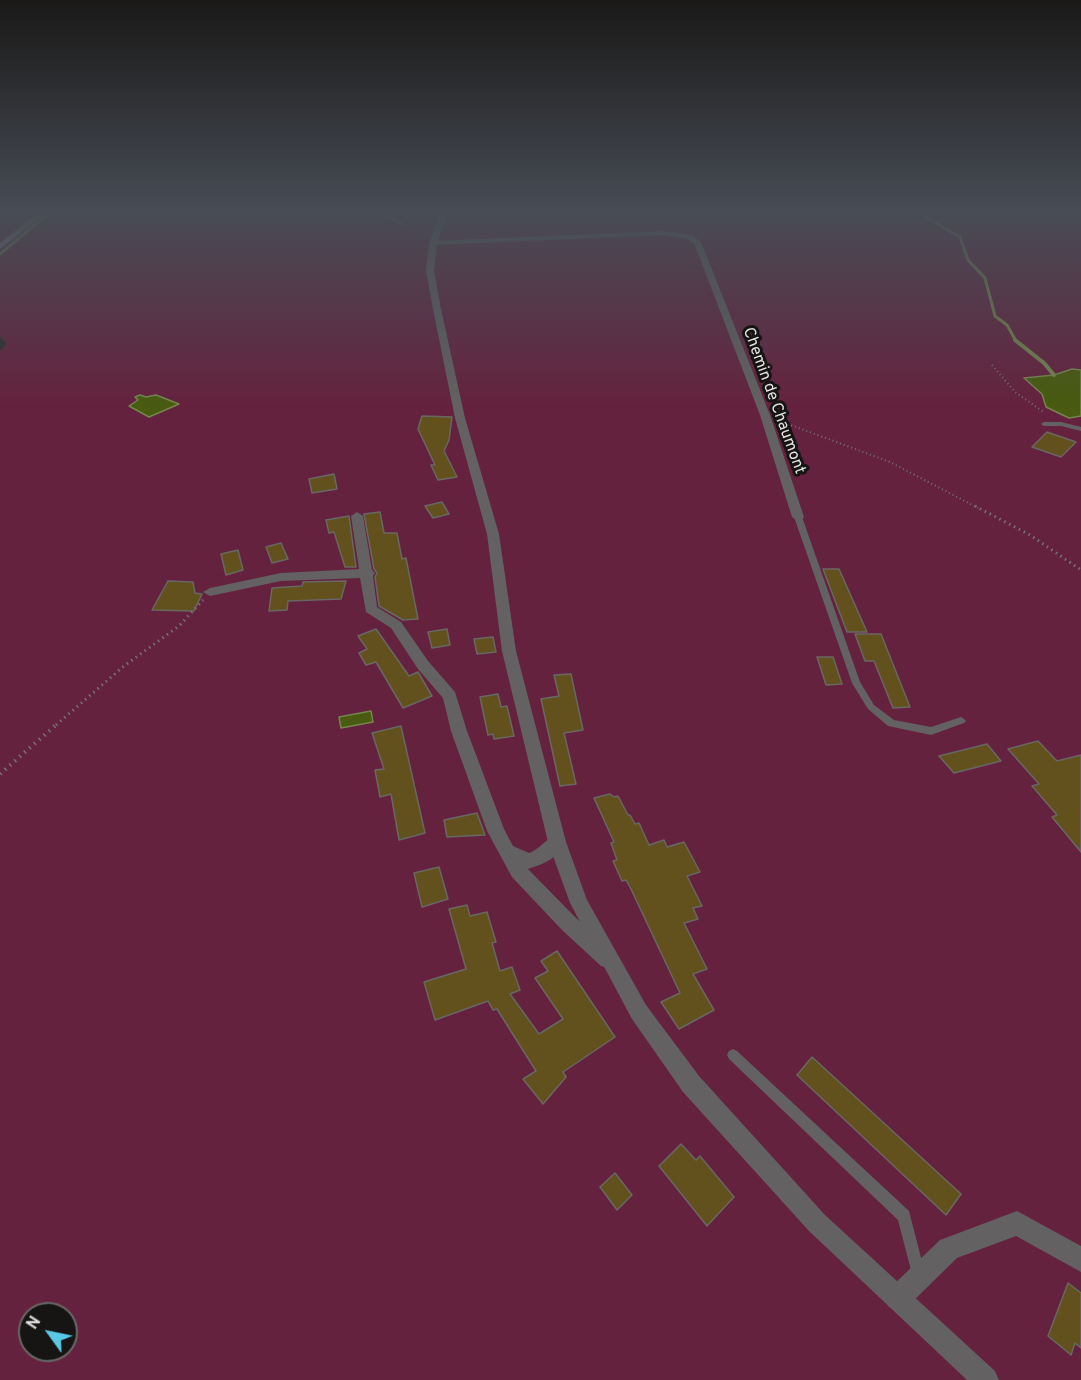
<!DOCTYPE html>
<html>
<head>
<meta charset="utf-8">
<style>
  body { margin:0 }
  #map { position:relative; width:1081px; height:1380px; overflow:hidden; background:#2f2d2b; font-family:Overpass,sans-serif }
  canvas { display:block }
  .north { position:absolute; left:18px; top:1302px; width:60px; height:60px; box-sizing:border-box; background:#161514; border:2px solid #686766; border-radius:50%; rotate:303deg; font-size:16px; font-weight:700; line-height:24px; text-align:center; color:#e3e2e0 }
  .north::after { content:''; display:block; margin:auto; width:21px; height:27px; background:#59c8e5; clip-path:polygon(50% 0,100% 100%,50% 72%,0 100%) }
</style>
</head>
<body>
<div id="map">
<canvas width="1081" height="1380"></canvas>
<div class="north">N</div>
</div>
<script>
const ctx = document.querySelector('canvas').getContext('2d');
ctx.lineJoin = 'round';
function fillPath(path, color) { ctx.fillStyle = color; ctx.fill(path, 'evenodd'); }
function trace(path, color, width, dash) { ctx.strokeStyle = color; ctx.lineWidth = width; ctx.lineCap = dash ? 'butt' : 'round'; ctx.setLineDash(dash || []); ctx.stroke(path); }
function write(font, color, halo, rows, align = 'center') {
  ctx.font = font + ' Overpass,sans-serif'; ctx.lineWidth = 6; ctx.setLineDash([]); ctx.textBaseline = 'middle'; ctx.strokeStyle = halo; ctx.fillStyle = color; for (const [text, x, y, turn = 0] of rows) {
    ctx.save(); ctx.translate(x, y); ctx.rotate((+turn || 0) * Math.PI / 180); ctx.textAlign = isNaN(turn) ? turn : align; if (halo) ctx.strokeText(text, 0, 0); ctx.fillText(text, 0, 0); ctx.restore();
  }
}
const green = new Path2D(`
  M0,213H1081V1380H0V351L7,344L0,336ZM30,1314H66V1350H30Z`);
const water = new Path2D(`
  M1072,369L1081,370V416L1069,418L1046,407L1042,394L1024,378L1054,375Z
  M140,395L146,397L156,395L179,404L149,417L129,406L138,400L135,397Z
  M371,711L373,722L341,728L339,717Z`);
const streamFar1 = new Path2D(`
  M925,213L924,216L960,237L968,260L985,278L995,316L1007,325L1016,341
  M0,254L49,213`);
const stream = new Path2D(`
  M1015,340L1044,363L1054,375`);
const building = new Path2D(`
  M422,416L452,417L449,440L444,451L457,477L438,480L431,465H435L418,429Z
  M1047,432L1076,442L1061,457L1032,447Z
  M334,474L337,489L312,493L309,479Z
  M442,502L449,514L433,518L425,506Z
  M380,512L384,533H397L402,559L406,558L418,619L403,620L379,606L375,577L377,573L374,569L364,514Z
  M349,516L356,567H345L334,532L329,533L326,520Z
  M281,543L288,559L272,563L266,547Z
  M238,550L243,570L226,575L221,554Z
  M823,569H839L867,632H847Z
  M168,581L193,582L195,593L202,594L194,611L152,610Z
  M346,581L341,599L288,601L287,610L269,611L272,588L302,586L303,582Z
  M376,629L409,676L418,672L432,696L403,708L376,662L366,665L359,653L367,649L358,636Z
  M447,629L450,645L432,648L428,632Z
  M855,634H881L910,707L893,708L874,661H865Z
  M493,637L496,652L477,654L474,639Z
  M817,657H833L842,684L826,685Z
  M571,674L583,730L564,733L576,784L560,786L541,699L559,696L554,675Z
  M498,694L501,707L507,706L514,736L494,739L493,734L488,735L480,697Z
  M401,726L425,833L399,840L391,794L380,797L375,770L384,769L372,733Z
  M1038,741L1057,761L1081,755V852L1052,817L1057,815L1032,786L1039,784L1008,749Z
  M987,744L1001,761L954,773L939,756Z
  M610,794L614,797L618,796L628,815H630L635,824L639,823L649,845L664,840L667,847L684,842L700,872L687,876L702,906L693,908L698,919L684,923L707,969L693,974L714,1010L679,1029L661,1002L680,993L630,887L626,880L622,881L613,861L617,860L611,843L614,842L594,798Z
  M477,813L485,835L447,837L444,820Z
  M439,867L448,899L422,907L414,873Z
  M467,905L470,916L487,912L496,942L492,943L500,971L512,967L520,990L510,994L539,1034L563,1019L535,978L548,971L541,961L557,951L615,1037L563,1072L566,1077L543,1104L523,1079L536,1071L497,1009L493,1010L488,1001L435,1020L424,982L466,969L449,909Z
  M812,1057L961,1194L946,1215L797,1075Z
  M681,1144L696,1160L700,1156L734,1197L707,1226L659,1166Z
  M615,1173L632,1195L617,1210L600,1187Z
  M1068,1283L1081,1293V1348L1075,1343L1071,1355L1048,1336Z`);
const pathFar2 = new Path2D(`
  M992,365L1015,392L1045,413
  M780,421L890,462L978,508`);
const pathFar1 = new Path2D(`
  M975,506L1030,535L1081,570
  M56,725L124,666L179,626L203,600`);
const path = new Path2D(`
  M0,774L57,724`);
const service = new Path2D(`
  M380,213H384L405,224L401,225Z
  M1061,422L1081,427V431L1061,426H1044L1041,424L1044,422Z
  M795,515H801L802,517L860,682L874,705L894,720L931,727L961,717L964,719L966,721L964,723L931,735L888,726L868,709L852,683L794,517Z
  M733,1049L737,1051L909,1211L925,1273L923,1278L918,1280L913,1278L898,1220L729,1059L727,1055L729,1051Z`);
const minor = new Path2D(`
  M664,231L692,235L701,242L770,415L804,517L802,520L798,521L792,517L760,415L694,243L687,239L664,235L433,245L429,243L433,241Z
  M357,512L363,516L372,570L375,573L373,576L377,607L401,622L428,661L455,692L467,731L504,829L513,846L529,853C542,849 549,832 563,837L566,842C558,858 544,864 528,869L576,918L615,952L618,959L615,966L608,968L601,966L562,930L512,877L487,831L451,731L443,698L418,669L391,628L366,612L360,578L281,581L210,596L203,592L210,588L281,573L359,569L351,516Z
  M1017,1211L1081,1246V1272L1016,1236L957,1258L907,1307L898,1311L889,1307L885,1298L889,1289L940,1240Z`);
const tertiary = new Path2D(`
  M440,213H448L437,243L434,271L441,309L465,418L499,534L516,651L566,842L587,900L646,1005L699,1076L825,1215L995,1371L999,1380H967L809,1231L683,1092L632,1019L570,903L548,842L502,651L487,534L455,418L433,309L426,271L429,243Z`);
const secondary = new Path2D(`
  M38,213H46L0,249V243Z`);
const farStreetnames = [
  ["Chemin de Chaumont",773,401,70]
];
fillPath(green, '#65223e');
fillPath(water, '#485b10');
trace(water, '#76844e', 1.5);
trace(streamFar1, '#76844e', 3);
trace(stream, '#76844e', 4);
fillPath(building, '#62511c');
trace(building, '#686764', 1.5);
trace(pathFar2, '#747270', 2, [1, 3]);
trace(pathFar1, '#747270', 3, [1.5, 4]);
trace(path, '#747270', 4, [1.5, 5]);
fillPath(service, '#636161');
fillPath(minor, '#636161');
fillPath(tertiary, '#636161');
fillPath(secondary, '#817e7e');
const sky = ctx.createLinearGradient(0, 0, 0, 406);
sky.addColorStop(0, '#1a1918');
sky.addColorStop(0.52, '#474c55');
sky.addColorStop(1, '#474c5500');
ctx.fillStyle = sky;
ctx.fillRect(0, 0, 1081, 406);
write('16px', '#e3e2e0', '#161514', farStreetnames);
</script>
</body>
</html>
